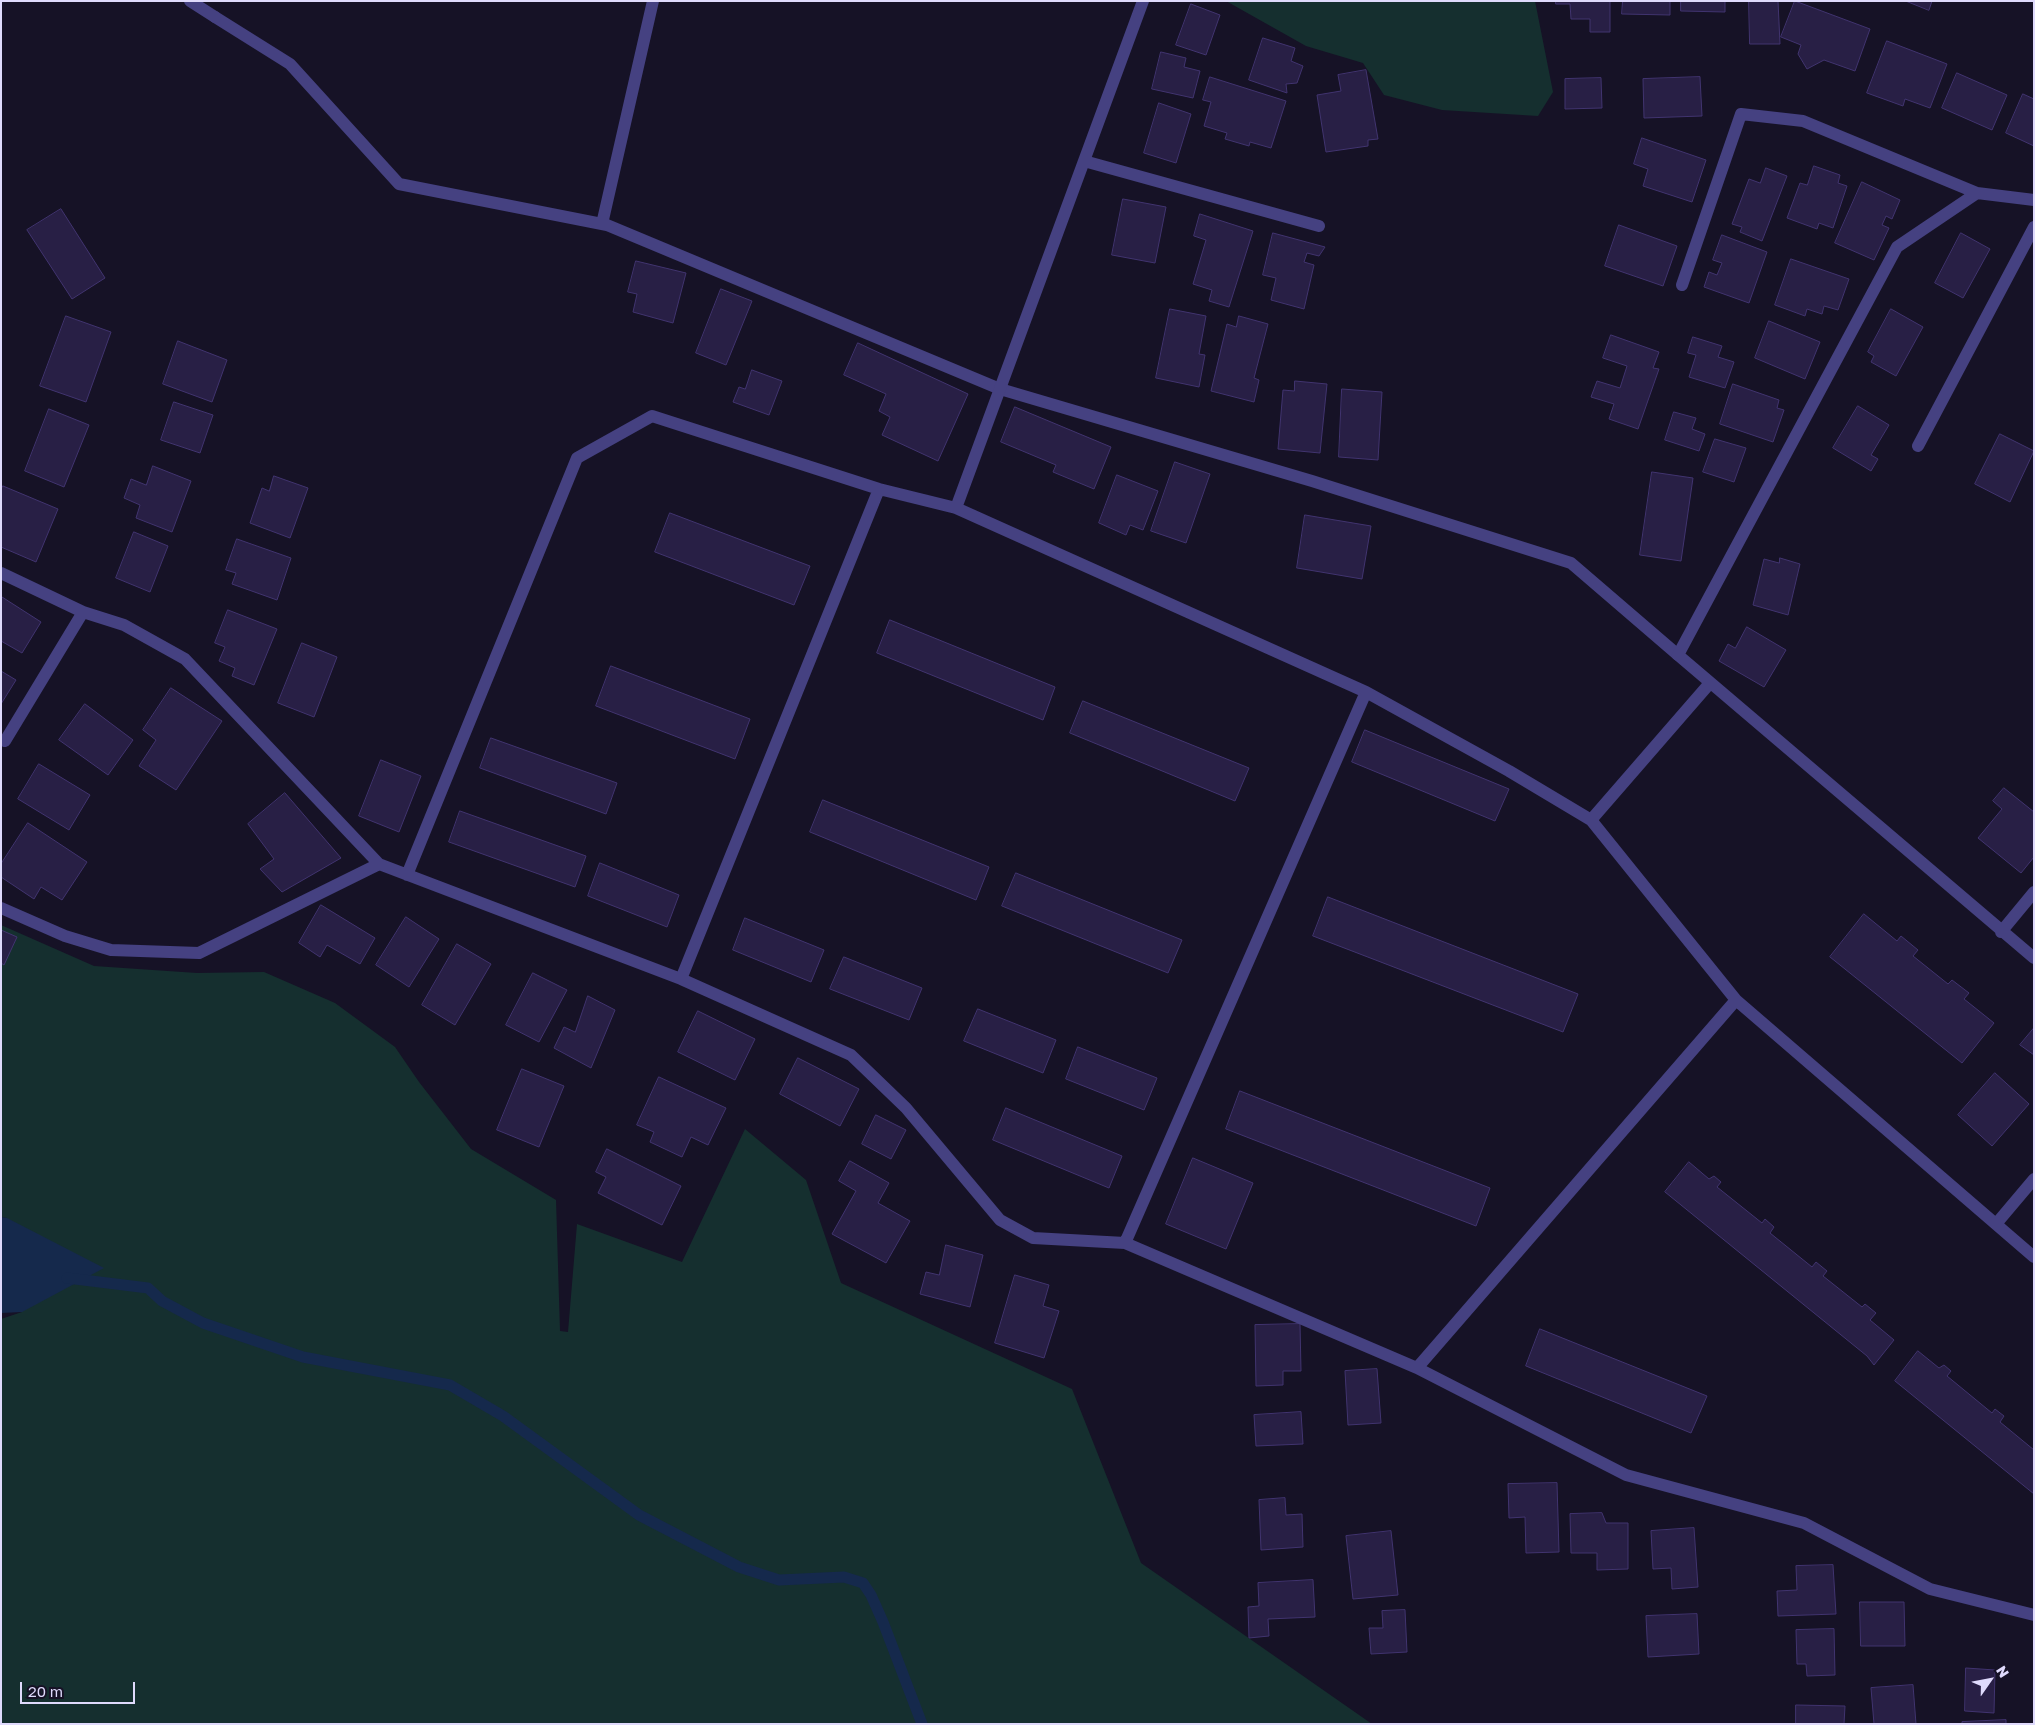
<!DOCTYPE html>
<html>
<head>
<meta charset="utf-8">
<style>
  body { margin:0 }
  #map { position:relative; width:2035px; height:1725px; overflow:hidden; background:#161226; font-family:"Golos Text",sans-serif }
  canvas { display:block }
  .frame { position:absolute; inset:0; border:2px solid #dfdafc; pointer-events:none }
  .north { position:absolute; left:1965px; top:1655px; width:50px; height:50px; -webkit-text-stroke:4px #161226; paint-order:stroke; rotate:57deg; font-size:14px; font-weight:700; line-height:20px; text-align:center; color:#dfdafc }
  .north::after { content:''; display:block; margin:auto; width:18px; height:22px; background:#dfdafc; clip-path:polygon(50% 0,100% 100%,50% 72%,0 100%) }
  .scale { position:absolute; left:20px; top:1682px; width:115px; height:22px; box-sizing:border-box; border:2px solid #dfdafc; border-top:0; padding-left:6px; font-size:15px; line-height:18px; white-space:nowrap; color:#dfdafc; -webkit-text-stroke:4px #161226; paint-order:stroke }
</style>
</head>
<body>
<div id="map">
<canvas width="2035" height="1725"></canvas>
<div class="frame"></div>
<div class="north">N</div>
<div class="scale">20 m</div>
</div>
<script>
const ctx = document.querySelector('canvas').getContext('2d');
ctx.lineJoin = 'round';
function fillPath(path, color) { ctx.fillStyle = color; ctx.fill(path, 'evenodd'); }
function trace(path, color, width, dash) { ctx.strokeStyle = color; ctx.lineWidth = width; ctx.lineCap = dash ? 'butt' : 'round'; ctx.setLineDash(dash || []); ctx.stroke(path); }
const green = new Path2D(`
  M1226,1H1535L1553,92L1538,116L1442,110L1384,95L1363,63L1306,46Z
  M1,925L94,966L197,973L264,972L335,1003L395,1047L419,1082L471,1149L556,1200L560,1331L568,1332L577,1224L682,1262L745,1129L806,1180L841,1283L1072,1389L1141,1563L1372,1724H1V1319L22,1312L7,1218L1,1217Z`);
const water = new Path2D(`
  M1,1217L7,1218L104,1268L22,1312L1,1313Z`);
const stream = new Path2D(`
  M67,1278L148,1288L162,1301L203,1323L303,1357L450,1385L503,1416L639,1515L739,1567L779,1580L844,1577L863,1583L871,1595L883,1622L922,1724`);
const building = new Path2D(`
  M1556,1H1610V32H1590V19H1571L1570,4H1556Z
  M1623,1H1670V15L1622,14Z
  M1681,1H1725V12L1681,11Z
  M1749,1H1778L1780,44H1750Z
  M1795,1L1870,29L1855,71L1824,60L1807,69L1798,54L1801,45L1781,37Z
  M1906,1H1932L1929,10Z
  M1191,4L1220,15L1206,55L1176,45Z
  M1263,38L1295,48L1291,61L1303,66L1297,83L1286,84L1287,93L1249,80Z
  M1887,41L1947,64L1930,108L1905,99L1903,106L1867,93Z
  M1161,52L1186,58L1184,67L1200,71L1193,98L1152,89Z
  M1366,70L1378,139L1368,140V146L1326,152L1317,95L1341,91L1338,75Z
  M1957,73L2007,95L1992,130L1942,108Z
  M1210,77L1286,101L1271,148L1250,142L1249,146L1225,139L1227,133L1204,126L1211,102L1203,100Z
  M1700,77L1702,116L1644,118L1643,79Z
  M1601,78L1602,108L1565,109V79Z
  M2023,94L2034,99V146L2006,133Z
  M1159,103L1191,114L1176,163L1144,153Z
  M1642,138L1706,160L1692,202L1643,186L1648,169L1634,164Z
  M1814,166L1840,175L1838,183L1847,186L1833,228L1819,223L1817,229L1787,218L1800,183L1807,185Z
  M1766,168L1787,176L1762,241L1740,232L1742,227L1732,224L1749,179L1760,183Z
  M1862,182L1900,200L1892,219L1886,216L1882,225L1889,228L1874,260L1835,243Z
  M1123,199L1166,207L1155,263L1112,255Z
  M61,209L105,278L72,299L27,230Z
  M1200,214L1253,231L1229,307L1209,301L1212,290L1193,284L1206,240L1194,236Z
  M1619,225L1677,246L1663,286L1605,266Z
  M1273,233L1325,247L1319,256L1307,253L1304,262L1314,265L1304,309L1271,300L1276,278L1263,275Z
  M1961,233L1990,249L1963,298L1935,283Z
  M1722,235L1767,252L1749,303L1704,287L1709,272L1717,275L1722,263L1713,260Z
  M1791,259L1849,279L1838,310L1824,306L1822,314L1807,309L1805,316L1775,305Z
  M636,261L686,273L673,323L633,312L637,294L628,292Z
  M721,289L752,301L726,365L696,353Z
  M1170,309L1206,316L1199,354L1205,355L1199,387L1156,378Z
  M1891,309L1923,327L1896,376L1871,362L1874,356L1868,352Z
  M66,316L111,332L86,402L40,386Z
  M1239,316L1268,324L1254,378L1259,380L1254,402L1211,391L1227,324L1236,327Z
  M1769,321L1820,342L1805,379L1755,358Z
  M1611,335L1659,352L1653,368L1659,369L1638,429L1609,419L1614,404L1591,397L1597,381L1620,388L1627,366L1603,358Z
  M1693,337L1722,346L1718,357L1734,362L1725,388L1689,377L1696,355L1688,353Z
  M178,341L227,360L212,402L163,384Z
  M858,343L968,394L938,461L882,435L890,417L879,411L886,394L844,375Z
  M752,370L782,381L769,415L733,402L739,387L745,389Z
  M1295,381L1327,384L1320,453L1278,449L1283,390L1294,391Z
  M1733,384L1779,400L1777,408L1784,410L1773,442L1720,424Z
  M1342,389L1382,392L1378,460L1339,457Z
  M174,402L213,415L200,453L161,440Z
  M1858,406L1889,425L1871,455L1878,459L1871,471L1833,448Z
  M1015,407L1111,447L1094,489L1053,472L1056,465L1001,442Z
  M49,409L89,425L64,487L25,471Z
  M1674,412L1696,418L1692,429L1705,434L1699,451L1665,440Z
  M2000,434L2034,451L2010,502L1975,484Z
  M1715,439L1746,448L1734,482L1703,472Z
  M1175,462L1210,474L1186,543L1151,531Z
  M153,466L191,481L172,532L136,518L140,505L124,498L131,479L146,485Z
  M1652,472L1693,478L1681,561L1640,555Z
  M1117,475L1158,491L1143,530L1130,525L1126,535L1099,523Z
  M274,476L308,488L290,538L250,523L262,488L269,491Z
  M3,486L58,509L36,562L1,547V490Z
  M670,513L810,566L794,605L655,552Z
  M1305,515L1371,526L1362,579L1297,568Z
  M134,532L168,546L150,592L116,578Z
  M237,539L291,558L277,600L232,584L236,573L226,570Z
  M1780,558L1800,564L1788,615L1753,605L1764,559L1779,563Z
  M2,597L41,622L22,653L1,641Z
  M228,610L277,629L254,685L232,676L235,668L219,661L225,647L215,643Z
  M890,620L1055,687L1043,720L877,653Z
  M1747,627L1786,650L1764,687L1719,661L1728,644L1735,648Z
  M302,643L337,657L314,717L278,703Z
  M611,666L750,719L735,759L596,706Z
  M1,671L16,680L1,704Z
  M171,688L222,721L176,790L139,766L156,740L143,730Z
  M1083,701L1249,768L1235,801L1070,733Z
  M85,704L133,740L108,775L59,740Z
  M1365,730L1509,789L1495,821L1352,762Z
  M491,738L617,783L606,814L480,768Z
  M381,760L421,776L399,832L359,816Z
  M39,764L90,795L69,830L18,799Z
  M2004,788L2034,812V857L2021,873L1978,838L2002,809L1993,801Z
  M285,793L341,858L282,892L260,869L274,859L248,824Z
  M823,800L989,867L976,900L810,832Z
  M460,811L586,856L575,887L449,842Z
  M28,823L87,862L62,900L41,887L34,899L1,877V864Z
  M600,863L679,895L667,927L588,896Z
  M1016,873L1182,940L1168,973L1002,906Z
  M1328,897L1578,994L1563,1032L1313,936Z
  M321,905L375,938L360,964L327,945L320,957L299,943Z
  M1864,914L1897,941L1901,936L1918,950L1913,956L1948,984L1952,980L1969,993L1964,999L1994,1023L1962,1063L1830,957Z
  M406,917L439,939L409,987L376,965Z
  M745,918L824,950L811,982L733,950Z
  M1,930L17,937L4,965L1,963Z
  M457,944L491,964L455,1025L422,1005Z
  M844,957L922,988L909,1020L830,989Z
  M533,973L567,990L539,1042L506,1025Z
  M588,996L615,1010L591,1068L554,1048L564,1027L575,1032Z
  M978,1009L1056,1040L1043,1073L964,1041Z
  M698,1011L755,1039L735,1080L678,1052Z
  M2034,1028V1055L2020,1045Z
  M1078,1047L1157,1078L1144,1110L1066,1079Z
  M798,1058L859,1089L840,1126L780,1094Z
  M522,1069L564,1086L539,1147L497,1130Z
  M1995,1073L2029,1104L1992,1146L1958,1115Z
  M659,1077L726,1108L708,1145L691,1137L682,1157L650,1142L654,1132L637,1125Z
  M1240,1091L1490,1188L1476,1226L1226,1129Z
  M1006,1108L1122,1156L1109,1188L993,1140Z
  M876,1115L906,1130L891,1159L862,1144Z
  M607,1149L681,1186L662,1225L598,1193L606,1177L596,1172Z
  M1193,1158L1253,1183L1226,1249L1166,1224Z
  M850,1161L889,1183L878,1203L910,1221L886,1263L832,1234L856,1191L839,1181Z
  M1689,1162L1709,1179L1714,1176L1721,1182L1717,1187L1762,1223L1765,1219L1774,1227L1770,1233L1812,1267L1816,1262L1827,1271L1823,1276L1862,1307L1865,1304L1876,1313L1870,1320L1894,1340L1874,1365L1867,1356L1665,1192Z
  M946,1245L983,1255L970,1307L920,1294L926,1272L939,1275Z
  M1015,1275L1049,1285L1043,1306L1059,1311L1044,1358L995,1343Z
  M1300,1324L1301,1371H1283V1385L1256,1386L1255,1325Z
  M1540,1329L1707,1396L1691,1433L1526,1366Z
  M1918,1351L1939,1368L1944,1365L1951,1371L1947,1376L1992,1413L1995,1409L2004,1416L2000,1422L2034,1450V1494L1895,1381Z
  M1377,1369L1381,1423L1348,1425L1345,1371Z
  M1301,1412L1303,1444L1256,1446L1254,1415Z
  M1557,1483L1559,1552L1526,1553L1525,1517L1509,1518L1508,1484Z
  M1285,1498L1286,1515L1302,1514L1303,1547L1261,1550L1259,1500Z
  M1602,1513L1606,1523H1628V1569L1597,1570V1553H1571L1570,1514Z
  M1694,1528L1698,1587L1672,1589L1671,1568L1653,1569L1651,1531Z
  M1391,1531L1398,1595L1353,1599L1346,1536Z
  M1833,1565L1836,1614L1778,1616L1777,1591L1797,1590L1796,1566Z
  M1313,1580L1315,1617L1268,1619L1269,1636L1249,1638L1248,1607L1259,1606L1258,1583Z
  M1860,1602H1904L1905,1646H1861Z
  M1405,1610L1407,1652L1371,1654L1369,1628H1383L1382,1611Z
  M1697,1614L1699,1654L1648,1657L1646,1616Z
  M1834,1629L1835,1675L1807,1676L1806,1664H1797L1796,1630Z
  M1966,1668L1995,1670L1994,1713L1965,1711Z
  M1913,1685L1916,1724H1874L1871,1688Z
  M1796,1705L1845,1706L1844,1724H1796Z
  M2006,1720V1724H1962V1722Z`);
const service = new Path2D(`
  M215,17L290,64L399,184L607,225L1000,389L1312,481L1571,563L1678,655
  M602,224L653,1`);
const minor = new Path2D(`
  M190,1L215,17
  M1084,161L1319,226
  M1977,193L1897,247L1678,655L2034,958
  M1682,285L1741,114L1803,121L1977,193L2034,200
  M1918,446L2034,227
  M956,508L1143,1
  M1,573L83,612L124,625L185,659L379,864L681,979L851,1055L906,1108L1000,1220L1033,1238L1125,1243L1417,1368L1626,1475L1804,1523L1930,1589L2034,1615
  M5,741L83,612
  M1591,820L1710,683
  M407,875L577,458L652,416L879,489L956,508L1366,692L1509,771L1591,820L1736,1000L2034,1257
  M1,908L65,936L111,950L199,953L379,864
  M2001,932L2034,892
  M681,979L879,489
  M1996,1224L2034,1179
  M1125,1243L1366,692
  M1417,1368L1736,1000`);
fillPath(green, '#152f2f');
fillPath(water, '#15294c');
trace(stream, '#15294c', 11);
fillPath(building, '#281f45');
trace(building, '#41346f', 1);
trace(service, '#454181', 12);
trace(minor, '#454181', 12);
</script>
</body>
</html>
